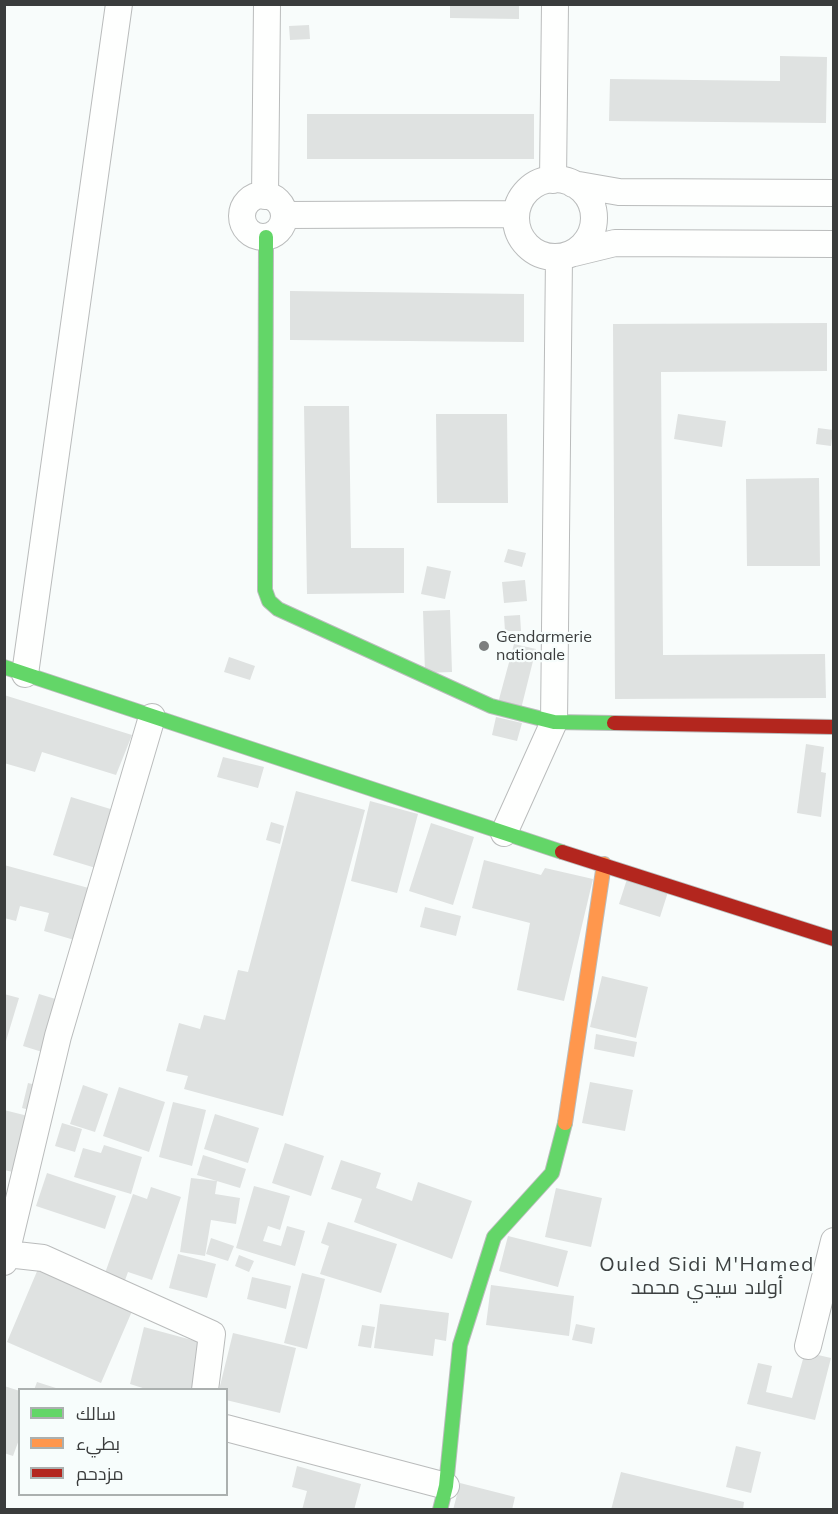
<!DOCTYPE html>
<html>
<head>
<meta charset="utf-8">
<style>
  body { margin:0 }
  #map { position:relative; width:838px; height:1514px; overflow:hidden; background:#f8fcfb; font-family:Mulish,Cairo,sans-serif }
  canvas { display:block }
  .frame { position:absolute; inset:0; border:6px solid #3a3c3c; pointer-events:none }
  .legend { position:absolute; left:18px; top:1388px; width:210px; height:108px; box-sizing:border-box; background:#f7fdfc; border:2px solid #abb0af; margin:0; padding:8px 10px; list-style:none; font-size:18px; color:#3a3c3c }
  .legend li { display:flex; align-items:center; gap:12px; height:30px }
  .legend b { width:30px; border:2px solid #abb0af }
</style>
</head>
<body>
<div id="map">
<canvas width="838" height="1514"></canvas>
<div class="frame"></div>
<ul class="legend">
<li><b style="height:8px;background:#63d668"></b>سالك</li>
<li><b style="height:8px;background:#ff974d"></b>بطيء</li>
<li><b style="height:8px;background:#b3261e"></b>مزدحم</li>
</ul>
</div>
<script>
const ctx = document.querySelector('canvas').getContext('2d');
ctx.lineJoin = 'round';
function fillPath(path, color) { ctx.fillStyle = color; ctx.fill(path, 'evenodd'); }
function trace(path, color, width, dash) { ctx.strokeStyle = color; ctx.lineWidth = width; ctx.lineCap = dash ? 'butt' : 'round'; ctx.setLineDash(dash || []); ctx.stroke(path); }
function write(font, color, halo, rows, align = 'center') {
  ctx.font = font + ' Mulish,Cairo,sans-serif'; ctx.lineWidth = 4.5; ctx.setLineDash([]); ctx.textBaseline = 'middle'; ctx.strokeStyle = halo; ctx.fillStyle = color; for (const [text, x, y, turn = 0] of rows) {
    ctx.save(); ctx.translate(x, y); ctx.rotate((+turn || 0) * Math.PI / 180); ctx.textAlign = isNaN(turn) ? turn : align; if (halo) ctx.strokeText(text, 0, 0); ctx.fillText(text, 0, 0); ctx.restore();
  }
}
const building = new Path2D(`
  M450,4H519V19L450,18Z
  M309,25L310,39L290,40L289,26Z
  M780,56L827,57L826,123L609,121L610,79L780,81Z
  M307,114H534V159H307Z
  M290,291L524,294V342L290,340Z
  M827,323V371L661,372L663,655L825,654L826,698L615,699L613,324Z
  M304,406H349L351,548H404V593L307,594Z
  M436,414H507L508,503H437Z
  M678,414L726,421L722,447L674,439Z
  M818,428L833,430L831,446L816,444Z
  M819,478L820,566H747L746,479Z
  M508,549L526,553L522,567L504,562Z
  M427,566L451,571L445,599L421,594Z
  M525,580L527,601L504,603L502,582Z
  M450,610L452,672L425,673L423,611Z
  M520,615L521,631H505L504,616Z
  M514,644L536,649L521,709L498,703Z
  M229,657L255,666L250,680L224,672Z
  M4,695L132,735L116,775L42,752L35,772L4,763Z
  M496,717L522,723L517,741L492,735Z
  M806,744L824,747L821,772L826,773L821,817L797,813Z
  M223,757L264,767L258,788L217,777Z
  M296,791L365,810L283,1116L184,1089L188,1076L166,1071L179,1023L200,1029L204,1015L225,1020L238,970L248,972Z
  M71,797L117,811L99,869L53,855Z
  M370,801L418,814L397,893L351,881Z
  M271,822L284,826L280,844L266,840Z
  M431,823L474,837L453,905L409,891Z
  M484,860L541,875L545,868L593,879L564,1001L517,990L530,923L472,908Z
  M4,865L96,890L81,942L44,931L49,913L20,906L16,921L4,918Z
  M627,879L668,892L660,917L619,904Z
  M425,907L461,916L456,936L420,927Z
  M602,976L648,987L636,1038L590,1027Z
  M4,994L19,998L6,1041L4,1040Z
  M39,994L72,1004L55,1056L23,1046Z
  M596,1034L637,1042L634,1057L594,1049Z
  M590,1082L633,1090L625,1131L582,1123Z
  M28,1083L44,1087L37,1112L22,1108Z
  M83,1085L108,1094L95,1132L70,1124Z
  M119,1087L165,1102L149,1152L103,1136Z
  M173,1102L206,1110L192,1166L159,1157Z
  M4,1110L36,1118L22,1174L4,1170Z
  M215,1114L259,1128L248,1163L204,1149Z
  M62,1123L82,1129L75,1152L55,1146Z
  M285,1143L324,1156L311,1196L272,1183Z
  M104,1145L142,1157L131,1194L74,1177L83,1148L101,1153Z
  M203,1155L246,1169L240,1188L197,1175Z
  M341,1160L381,1173L376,1188L412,1201L418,1182L472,1201L452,1259L354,1222L362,1199L331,1189Z
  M47,1173L116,1196L105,1229L36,1206Z
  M191,1178L217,1181L215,1194L240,1198L236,1224L211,1220L205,1256L180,1252Z
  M254,1186L290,1196L280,1230L268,1226L263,1241L281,1246L287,1226L305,1231L295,1266L236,1248Z
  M151,1187L181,1197L152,1280L128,1272L124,1283L104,1276L133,1194L147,1199Z
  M556,1188L602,1198L591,1247L545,1237Z
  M328,1222L397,1244L381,1293L320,1274L329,1246L321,1243Z
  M508,1236L568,1251L558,1287L499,1271Z
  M211,1238L234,1246L228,1261L206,1254Z
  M178,1254L216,1264L207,1298L169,1288Z
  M239,1255L254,1261L249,1272L235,1266Z
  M38,1269L133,1309L101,1383L7,1342Z
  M302,1273L325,1279L307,1349L284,1343Z
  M252,1277L291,1286L286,1309L247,1299Z
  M491,1285L574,1296L569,1336L486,1325Z
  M380,1304L449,1313L446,1341L435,1339L433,1356L374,1348Z
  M576,1324L595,1328L592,1344L572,1340Z
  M362,1325L375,1327L371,1348L358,1346Z
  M144,1327L203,1343L191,1390H149L130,1384Z
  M233,1333L296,1348L280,1413L226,1400V1390H219Z
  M805,1352L831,1358L815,1420L747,1404L758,1363L772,1366L766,1392L792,1398Z
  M37,1382L59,1389V1390H34Z
  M4,1386L20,1391V1437L13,1456L4,1453Z
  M736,1446L761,1452L751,1493L726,1487Z
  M297,1466L361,1484L354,1510H302L307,1491L292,1487Z
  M621,1472L744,1502L743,1510H611Z
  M460,1483L515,1497L512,1510H453Z`);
const street = new Path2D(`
  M516 218a39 39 0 1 1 78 0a39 39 0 1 1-78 0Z
  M553,180L555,4
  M573,184L619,192L834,193
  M242 216a21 21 0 1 1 42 0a21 21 0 1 1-42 0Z
  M265,196L267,4
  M284,215L516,214
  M574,253L615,243L834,244
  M25,674L119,4
  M504,833L554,722L559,257
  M7,1254L43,1258L212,1334L205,1390
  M4,1262L58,1036L152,717
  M808,1346L834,1241
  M226,1428L446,1486`);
const fast = new Path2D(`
  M266,237L265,590L269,601L278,609L491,706L554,722L614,723
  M4,667L562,852
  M440,1510L446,1486L460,1345L494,1237L552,1173L565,1123`);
const slow = new Path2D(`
  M565,1123L604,864`);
const jam = new Path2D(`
  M614,723L834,727
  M562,852L834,939`);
const markers = [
  [484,646,6,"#7c7f7f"]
];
const poiNames = [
  ["Gendarmerie",496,637],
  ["nationale",496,655]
];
const quarterNames = [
  ["Ouled Sidi M'Hamed",707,1265],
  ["أولاد سيدي محمد",707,1288]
];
fillPath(building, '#dfe2e1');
trace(street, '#babcbc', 28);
trace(fast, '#babcbc', 16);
trace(slow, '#babcbc', 16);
trace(jam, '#babcbc', 16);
trace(street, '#fefffe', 26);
trace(fast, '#63d668', 14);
trace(slow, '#ff974d', 14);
trace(jam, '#b3261e', 14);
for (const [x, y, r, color] of markers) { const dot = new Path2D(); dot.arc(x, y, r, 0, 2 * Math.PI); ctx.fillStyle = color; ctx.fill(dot); trace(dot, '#f7fdfc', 2); }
write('16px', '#3a3c3c', '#f7fdfc', poiNames, 'left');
ctx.letterSpacing = '1.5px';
write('20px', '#3d4141', '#f7fdfc', quarterNames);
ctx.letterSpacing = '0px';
</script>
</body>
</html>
